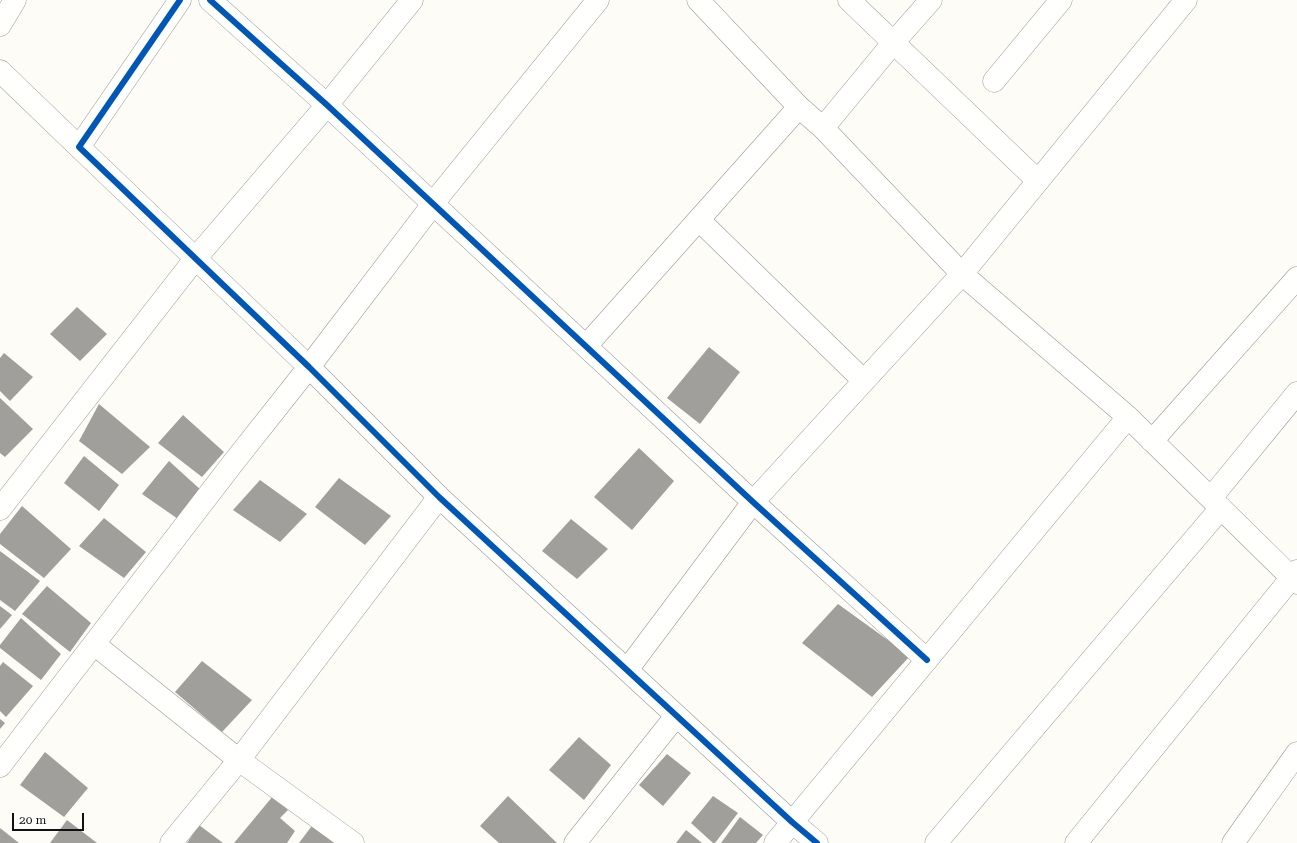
<!DOCTYPE html>
<html>
<head>
<meta charset="utf-8">
<style>
  body { margin:0 }
  #map { position:relative; width:1297px; height:843px; overflow:hidden; background:#fdfcf7; font-family:"Roboto Serif",serif }
  canvas { display:block }
  .scale { position:absolute; left:12px; top:813px; width:72px; height:18px; box-sizing:border-box; border:2px solid #111; border-top:0; padding-left:5px; font-size:12px; line-height:14px; white-space:nowrap; color:#111; -webkit-text-stroke:3px #fff; paint-order:stroke }
</style>
</head>
<body>
<div id="map">
<canvas width="1297" height="843"></canvas>
<div class="scale">20 m</div>
</div>
<script>
const ctx = document.querySelector('canvas').getContext('2d');
ctx.lineJoin = 'round';
function fillPath(path, color) { ctx.fillStyle = color; ctx.fill(path, 'evenodd'); }
function trace(path, color, width, dash) { ctx.strokeStyle = color; ctx.lineWidth = width; ctx.lineCap = dash ? 'butt' : 'round'; ctx.setLineDash(dash || []); ctx.stroke(path); }
const building = new Path2D(`
  M77,307L107,334L80,361L50,334Z
  M709,347L740,372L700,424L667,398Z
  M4,353L33,377L10,401L0,391V358Z
  M0,398L33,429L5,457L0,453Z
  M99,404L150,447L122,474L79,441Z
  M183,415L224,452L202,477L158,443Z
  M639,448L674,481L632,530L594,497Z
  M84,456L119,485L99,511L64,483Z
  M169,461L202,491L178,519L142,494Z
  M339,478L391,516L365,545L315,507Z
  M260,480L307,514L280,542L233,510Z
  M22,506L71,549L44,578L0,544V534Z
  M104,518L146,552L124,578L79,546Z
  M571,519L608,549L577,579L542,551Z
  M0,551L40,581L15,611L0,600Z
  M47,586L91,623L70,652L22,614Z
  M838,604L910,656L872,697L802,643Z
  M0,606L12,615L0,629Z
  M21,618L61,654L41,680L0,648V645Z
  M202,661L252,700L222,732L175,692Z
  M3,662L33,686L6,717L0,711V666Z
  M0,719L5,723L0,729Z
  M579,737L611,765L584,800L549,770Z
  M45,752L88,788L64,817L20,785Z
  M667,754L691,773L663,806L639,785Z
  M273,796L288,810L280,818L295,831L287,843H234Z
  M508,796L557,843H499L480,826Z
  M713,796L738,813L715,843H713L691,823Z
  M740,817L763,835L756,843H721Z
  M67,820L97,843H50Z
  M314,823L336,843H299Z
  M199,825L223,843H187Z
  M0,828L19,843H0Z
  M686,830L702,843H676Z`);
const minor = new Path2D(`
  M180,0L79,147L309,367L439,497L792,822L817,843
  M210,0L327,105L753,502L927,660
  M698,0L799,107L823,128L962,274L1128,417L1297,583
  M849,0L1038,181
  M0,25L15,0
  M0,71L79,147
  M994,81L1061,0
  M823,128L893,43L931,0
  M699,220L864,381
  M586,346L799,107
  M1152,441L1297,278
  M1211,498L1297,393
  M0,509L195,259L327,105L412,0
  M94,644L239,760L353,843
  M627,670L753,502L962,274L1186,0
  M0,766L233,463L309,367L443,191L598,0
  M171,843L239,760L439,497
  M575,843L676,716
  M775,843L1128,417
  M936,843L1221,508
  M1076,843L1297,571
  M1233,843L1297,753`);
const cycleway = new Path2D(`
  M180,0L79,147L309,367L439,497L792,822L817,843
  M210,0L327,105L753,502L927,660`);
fillPath(building, '#a19f9c');
trace(minor, '#979795', 23);
trace(minor, '#fffffe', 22);
trace(cycleway, '#0057b8', 6);
</script>
</body>
</html>
